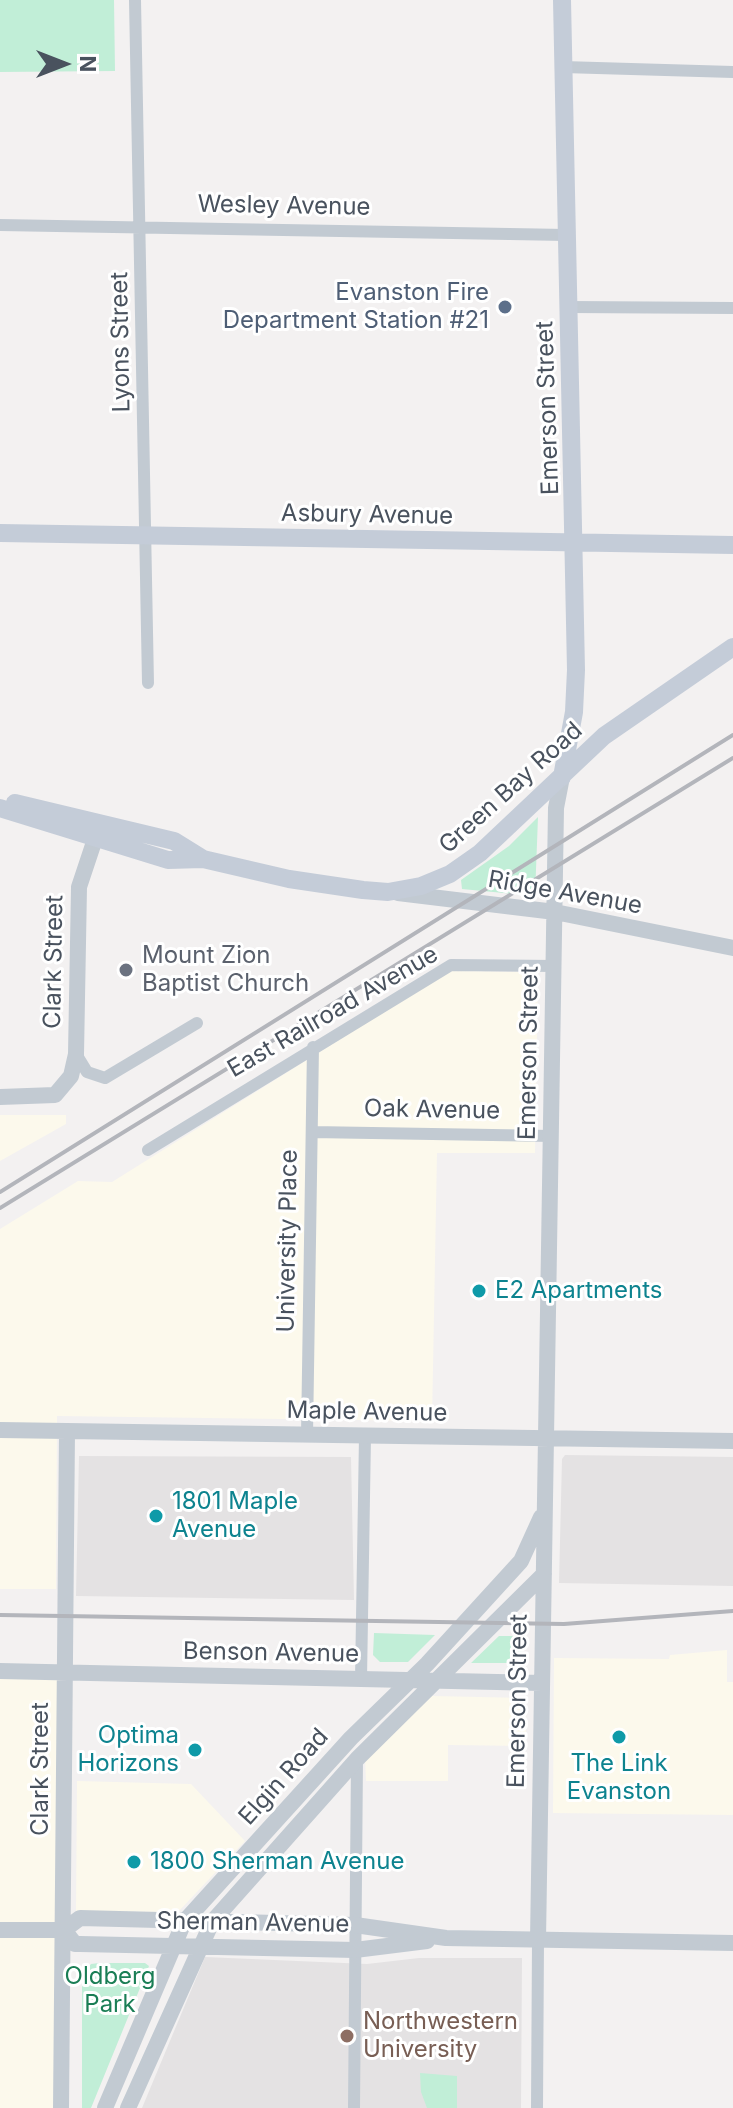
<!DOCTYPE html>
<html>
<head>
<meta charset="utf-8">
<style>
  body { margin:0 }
  #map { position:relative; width:733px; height:2108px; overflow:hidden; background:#f3f1f1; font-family:Inter,sans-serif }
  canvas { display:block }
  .north { position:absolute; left:24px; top:24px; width:80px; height:80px; -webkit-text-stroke:6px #fff; paint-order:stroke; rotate:90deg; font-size:22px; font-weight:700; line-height:32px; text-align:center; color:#49525e }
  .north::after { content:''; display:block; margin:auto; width:28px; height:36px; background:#49525e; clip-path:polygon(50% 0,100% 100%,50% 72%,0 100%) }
</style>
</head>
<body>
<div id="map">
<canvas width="733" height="2108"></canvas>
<div class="north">N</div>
</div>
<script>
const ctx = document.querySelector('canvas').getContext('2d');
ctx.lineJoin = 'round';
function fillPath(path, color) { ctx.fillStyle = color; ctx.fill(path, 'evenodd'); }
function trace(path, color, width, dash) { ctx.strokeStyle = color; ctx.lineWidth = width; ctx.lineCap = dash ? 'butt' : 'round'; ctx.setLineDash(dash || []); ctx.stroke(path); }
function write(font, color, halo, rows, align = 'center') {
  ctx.font = font + ' Inter,sans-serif'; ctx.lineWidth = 6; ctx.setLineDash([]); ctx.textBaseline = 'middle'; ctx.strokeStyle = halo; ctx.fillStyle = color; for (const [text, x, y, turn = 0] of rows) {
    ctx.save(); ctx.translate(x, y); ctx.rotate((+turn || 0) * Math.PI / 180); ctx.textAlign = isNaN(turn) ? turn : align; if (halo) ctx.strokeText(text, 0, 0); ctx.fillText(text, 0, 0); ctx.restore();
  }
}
const commercial = new Path2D(`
  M449,971L538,972L535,1153H437L432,1421L57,1416L56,1589H0V1229L78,1181L112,1182Z
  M0,1115H66V1124L0,1161Z
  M727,1650V1682H733V1815L553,1813L554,1658L669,1659L670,1655Z
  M0,1677L60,1678L56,2108H0Z
  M432,1696L526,1698V1746L448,1745V1781H366L365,1757Z
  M77,1781L191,1784L245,1841L178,1912L76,1911Z`);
const education = new Path2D(`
  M565,1455L733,1457V1586L559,1583L562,1459Z
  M79,1456L351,1457L354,1600L76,1596Z
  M205,1957L367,1964L419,1958H522L521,2108H142Z`);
const green = new Path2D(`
  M0,0H114L115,71L0,72Z
  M538,817L535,896L462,889L461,880L509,846Z
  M374,1633L435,1635L408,1662H380L373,1655Z
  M499,1636H523L520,1663H471Z
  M99,1963H145L149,1966L91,2108H82V1975L91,1964Z
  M420,2073L457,2076V2108H427L421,2092Z`);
const minor = new Path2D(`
  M135,0L148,683
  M563,67L733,72
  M0,225L566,235
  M569,307L733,308
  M76,1054L87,1072L105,1078L197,1023
  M312,1132L552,1136
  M148,1150L451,965L555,966
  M307,1435L313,1047
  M361,1679L365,1436
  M354,2108L357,1759
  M537,2108L538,1940`);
const tertiary = new Path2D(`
  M398,893L555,912L733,948
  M0,1097L55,1095L71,1076L76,1054L79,887L95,839
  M0,1430L733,1441
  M0,1671L542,1683
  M0,1930H64L80,1918L355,1925L446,1938L733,1943
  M64,1930L75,1944H80L355,1950L427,1941
  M538,1940L556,808L562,777
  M61,2108L67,1431
  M105,2108L184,1922L351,1738L427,1664L521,1561L541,1517
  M128,2108L212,1922L357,1759L544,1574`);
const secondary = new Path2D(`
  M562,0L576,670L574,712L562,777
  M0,533L733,545
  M15,803L174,841L203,859
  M0,808L168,860L203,859L289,879L363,890L388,892L421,886L450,874L480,853L604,736L733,647`);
const rail = new Path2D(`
  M0,1192L733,735
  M0,1208L733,758
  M0,1615L564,1624L733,1611`);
const markers = [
  [505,307,8,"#5c6f8a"],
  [126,970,8,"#6b7280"],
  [479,1291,8,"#0f9aa8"],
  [156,1516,8,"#0f9aa8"],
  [619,1737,8,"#0f9aa8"],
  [195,1750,8,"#0f9aa8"],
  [134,1862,8,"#0f9aa8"],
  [347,2036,8,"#8d6e63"]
];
const streetNames = [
  ["Wesley Avenue",284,206,1],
  ["Lyons Street",121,342,-91],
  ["Emerson Street",548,408,-92],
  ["Asbury Avenue",367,515,1],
  ["Green Bay Road",511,788,-42],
  ["Ridge Avenue",565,893,10],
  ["Clark Street",54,962,-89],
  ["East Railroad Avenue",333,1012,-30],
  ["Emerson Street",529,1053,-89],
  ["Oak Avenue",432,1110,1],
  ["University Place",288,1241,-89],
  ["Maple Avenue",367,1412,1],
  ["Benson Avenue",271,1653,1],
  ["Emerson Street",518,1701,-89],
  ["Clark Street",41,1769,-90],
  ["Elgin Road",284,1777,-48],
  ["Sherman Avenue",253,1923,1]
];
const serviceNames = [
  ["Evanston Fire",489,293],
  ["Department Station #21",489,321]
];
const worshipNames = [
  ["Mount Zion",142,956],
  ["Baptist Church",142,984]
];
const cultureNames = [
  ["E2 Apartments",495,1291],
  ["1801 Maple",172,1502],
  ["Avenue",172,1530],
  ["Optima",179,1736,"right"],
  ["Horizons",179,1764,"right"],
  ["The Link",619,1764,"center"],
  ["Evanston",619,1792,"center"],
  ["1800 Sherman Avenue",150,1862]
];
const parkNames = [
  ["Oldberg",110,1977],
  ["Park",110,2005]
];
const educationNames = [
  ["Northwestern",363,2022],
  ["University",363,2050]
];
fillPath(commercial, '#fcf9ec');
fillPath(education, '#e4e2e3');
fillPath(green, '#c1eed7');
trace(minor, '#c2cad2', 12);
trace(tertiary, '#c2cad2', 16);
trace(secondary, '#c4ccd8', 18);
trace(rail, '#b3b5bb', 4);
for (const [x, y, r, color] of markers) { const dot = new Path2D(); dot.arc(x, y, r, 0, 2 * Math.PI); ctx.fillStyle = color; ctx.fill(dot); trace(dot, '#fff', 3); }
write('24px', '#49525e', '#fff', streetNames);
write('24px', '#4e5e75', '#fff', serviceNames, 'right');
write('24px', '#5b616d', '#fff', worshipNames, 'left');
write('24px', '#0d838f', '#fff', cultureNames, 'left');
write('24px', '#1a7e55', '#fff', parkNames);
write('24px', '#785e54', '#fff', educationNames, 'left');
</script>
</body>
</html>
